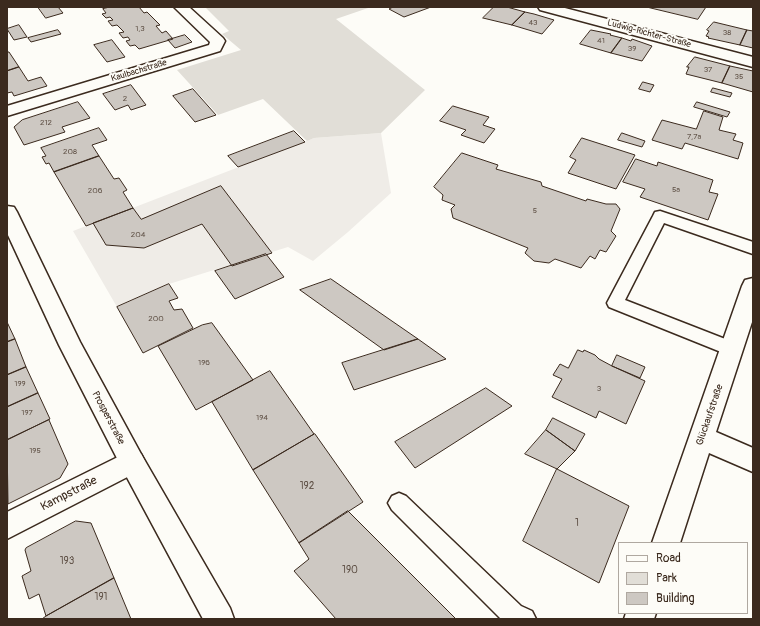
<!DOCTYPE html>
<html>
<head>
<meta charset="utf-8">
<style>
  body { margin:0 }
  #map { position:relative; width:760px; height:626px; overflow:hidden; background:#fdfcf7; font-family:Pangolin,sans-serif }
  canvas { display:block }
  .frame { position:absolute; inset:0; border:8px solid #3b2a1e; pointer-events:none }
  .legend { position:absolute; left:618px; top:542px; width:130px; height:72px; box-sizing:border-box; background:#fdfcf7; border:1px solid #afa8a0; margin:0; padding:5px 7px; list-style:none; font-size:12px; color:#3b2a1e }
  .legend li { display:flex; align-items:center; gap:8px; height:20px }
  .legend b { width:20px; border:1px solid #afa8a0 }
</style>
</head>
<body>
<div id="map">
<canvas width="760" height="626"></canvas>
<div class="frame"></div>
<ul class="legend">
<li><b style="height:5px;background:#fdfcf7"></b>Road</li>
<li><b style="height:11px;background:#e1ded7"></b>Park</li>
<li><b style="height:11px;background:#cdc8c2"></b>Building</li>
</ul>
</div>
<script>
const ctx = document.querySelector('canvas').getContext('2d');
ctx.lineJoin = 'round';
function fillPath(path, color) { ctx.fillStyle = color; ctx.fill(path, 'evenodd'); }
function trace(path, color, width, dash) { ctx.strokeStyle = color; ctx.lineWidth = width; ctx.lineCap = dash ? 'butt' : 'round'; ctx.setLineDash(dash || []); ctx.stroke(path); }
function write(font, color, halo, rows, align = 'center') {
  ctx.font = font + ' Pangolin,sans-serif'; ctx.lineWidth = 4; ctx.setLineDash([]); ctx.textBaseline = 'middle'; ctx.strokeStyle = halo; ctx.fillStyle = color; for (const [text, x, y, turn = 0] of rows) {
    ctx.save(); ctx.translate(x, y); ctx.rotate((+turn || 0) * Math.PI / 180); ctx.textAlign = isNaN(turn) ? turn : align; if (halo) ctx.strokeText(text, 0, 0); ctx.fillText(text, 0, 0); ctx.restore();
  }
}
const built = new Path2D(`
  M381,133L391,193L348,232L313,261L288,247L169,284L117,307L73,231L314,138Z`);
const green = new Path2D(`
  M205,7H371L336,19L425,90L381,133L314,138L307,141L263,99L218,115L177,70L241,50L222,34L229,31Z`);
const building = new Path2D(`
  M38,7H58L63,13L46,18Z
  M110,7H139L144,13L147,12L160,25L156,26L162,33L166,31L173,39L139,49L135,45L130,46L126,41L130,40L128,37L123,38L119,33L124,32L117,25L112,26L108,21L113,20L110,17L106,18L102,14L106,13L103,9Z
  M390,7H431L404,17L389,9L391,8Z
  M494,7H507L525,12L512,25L483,18Z
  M647,7H706L698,19Z
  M525,12L534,14L554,20L542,34L512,25Z
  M714,22L747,30L740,45L708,38L709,37L706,36L709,31L707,30Z
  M19,25L27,37L14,40L7,29Z
  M58,30L61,34L31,42L28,38Z
  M591,30L611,34L610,35L622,38L611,53L580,44Z
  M747,30L753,31V48L740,45Z
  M185,35L192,42L175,48L168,40Z
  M622,38L631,41L632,39L652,46L642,61L611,53Z
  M112,40L125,57L107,62L94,45Z
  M7,52H9L19,67L7,71Z
  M695,57L730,66L722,83L686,74L689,67H687Z
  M730,66L753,71V92L722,83Z
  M19,67L28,81L41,77L47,86L14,96L12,92L7,93V71Z
  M643,82L654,85L650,92L639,89Z
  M131,85L146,105L131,110L128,105L115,110L103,94Z
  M713,88L732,93L730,97L711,92Z
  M193,89L216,115L195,122L173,96Z
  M78,102L90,118L62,127L65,132L24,145L14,127L22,120Z
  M697,102L730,112L727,117L694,107Z
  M453,106L489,117L483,125L495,129L484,143L461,135L466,130L440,121Z
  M704,111L723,117L719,130L736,134L733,140L743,143L738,159L685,143L682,149L652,140L662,120L696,129Z
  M99,128L107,140L92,145L99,156L54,172L49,163L46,164L42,157L46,156L41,148Z
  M294,131L305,142L238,167L228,156Z
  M622,133L645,141L642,147L618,140Z
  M582,138L635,155L616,189L568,173L576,160L570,157Z
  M462,153L498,165L496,169L541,182L542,186L586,201L587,199L606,204H616L620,209L611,231L616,236L606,252L600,250L595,259L590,256L581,268L555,259L549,263L534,261L525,253L528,248L453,218L451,209L455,205L442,200L443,195L434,187Z
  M99,156L114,179L119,178L127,190L123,192L133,208L86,226L54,172Z
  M636,159L657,166L658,162L713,180L709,192L718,194L708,220L640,197L645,189L623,182Z
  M221,186L272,253L232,266L202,224L144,248L106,245L93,223L133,208L141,219Z
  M266,254L284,277L235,299L215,271Z
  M331,279L418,339L384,350L300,290Z
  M169,284L178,298L169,301L174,310L182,309L193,328L143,353L117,307Z
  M7,322L15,339L7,342Z
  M212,323L253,380L196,410L158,346L202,325Z
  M15,339L26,367L7,375V342Z
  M418,339L446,359L354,390L342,363Z
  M578,350L583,352L584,350L595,355L599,359L612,366L645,381L626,424L599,411L596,418L552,397L562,379L553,375L560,364L568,368Z
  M617,355L645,367L640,378L612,366Z
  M26,367L38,393L7,407V375Z
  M270,371L314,434L253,470L212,402Z
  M486,388L512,406L415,468L395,442Z
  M38,393L50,419L7,440V407Z
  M553,418L585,434L575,451L546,430Z
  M49,420L68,464L60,478L8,504L7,440Z
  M546,430L575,451L557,469L525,454Z
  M315,434L363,502L299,543L253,470Z
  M557,469L629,506L599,583L523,541Z
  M348,511L456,619H336L294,571L309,559L299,543Z
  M76,521L91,523L114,578L46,616L39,594L29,599L22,576L31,571L25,550L26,548Z
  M114,578L131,619H42L46,616Z`);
const lane = new Path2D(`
  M660,211L753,242V254L664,223L625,300L738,344L741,349L738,354L732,356L726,354L609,307L607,303L653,216L655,212Z
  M399,493L406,496L521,606L532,611L536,619H501L392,510L388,503L392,496Z`);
const street = new Path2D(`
  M174,7H189L223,38L225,41L220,51L7,116V106L209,45L210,42Z
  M538,7H561L753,57V67L540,10Z
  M753,278V319L716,432L753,448V472L709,453L680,543H652L742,286L745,280Z
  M132,450L141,454L145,462L141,470L7,539V512Z
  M626,613H656L654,619H624Z`);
const secondary = new Path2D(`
  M7,206L14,207L17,212L80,342L141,454L230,608L234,619H203L123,470L59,345L7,233Z`);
const numberNames = [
  ["43",533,23],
  ["1,3",140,29],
  ["38",727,33],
  ["41",601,41],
  ["39",632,49],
  ["37",708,70],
  ["35",739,77],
  ["2",125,99],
  ["212",46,123],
  ["7,7a",694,137],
  ["208",70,152],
  ["5a",676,190],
  ["206",95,191],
  ["5",535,211],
  ["204",138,235],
  ["200",156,319],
  ["196",204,363],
  ["199",20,384],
  ["3",599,389],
  ["197",27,413],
  ["194",262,418],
  ["195",35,451]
];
const farStreetnames = [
  ["Ludwig-Richter-Straße",649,34,15],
  ["Kaulbachstraße",139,71,-17]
];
const streetNames = [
  ["Glückaufstraße",710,415,-71],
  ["Prosperstraße",108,418,62]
];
const nearNumbernames = [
  ["192",307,486],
  ["1",577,523],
  ["193",67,561],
  ["190",350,570],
  ["191",101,597]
];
const nearStreetnames = [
  ["Kampstraße",69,494,-27]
];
fillPath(built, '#efece7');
fillPath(green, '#e1ded7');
fillPath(building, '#cdc8c2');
trace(building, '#3b2a1e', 1);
trace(lane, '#3b2a1e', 3);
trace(street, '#3b2a1e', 3);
trace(secondary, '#3b2a1e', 3);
fillPath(lane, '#fdfcf7');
fillPath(street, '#fdfcf7');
fillPath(secondary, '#fdfcf7');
write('8px', '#605247', null, numberNames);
write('9px', '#3b2a1e', '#fdfcf7', farStreetnames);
write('10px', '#3b2a1e', '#fdfcf7', streetNames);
write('10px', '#605247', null, nearNumbernames);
write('12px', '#3b2a1e', '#fdfcf7', nearStreetnames);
</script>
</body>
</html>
